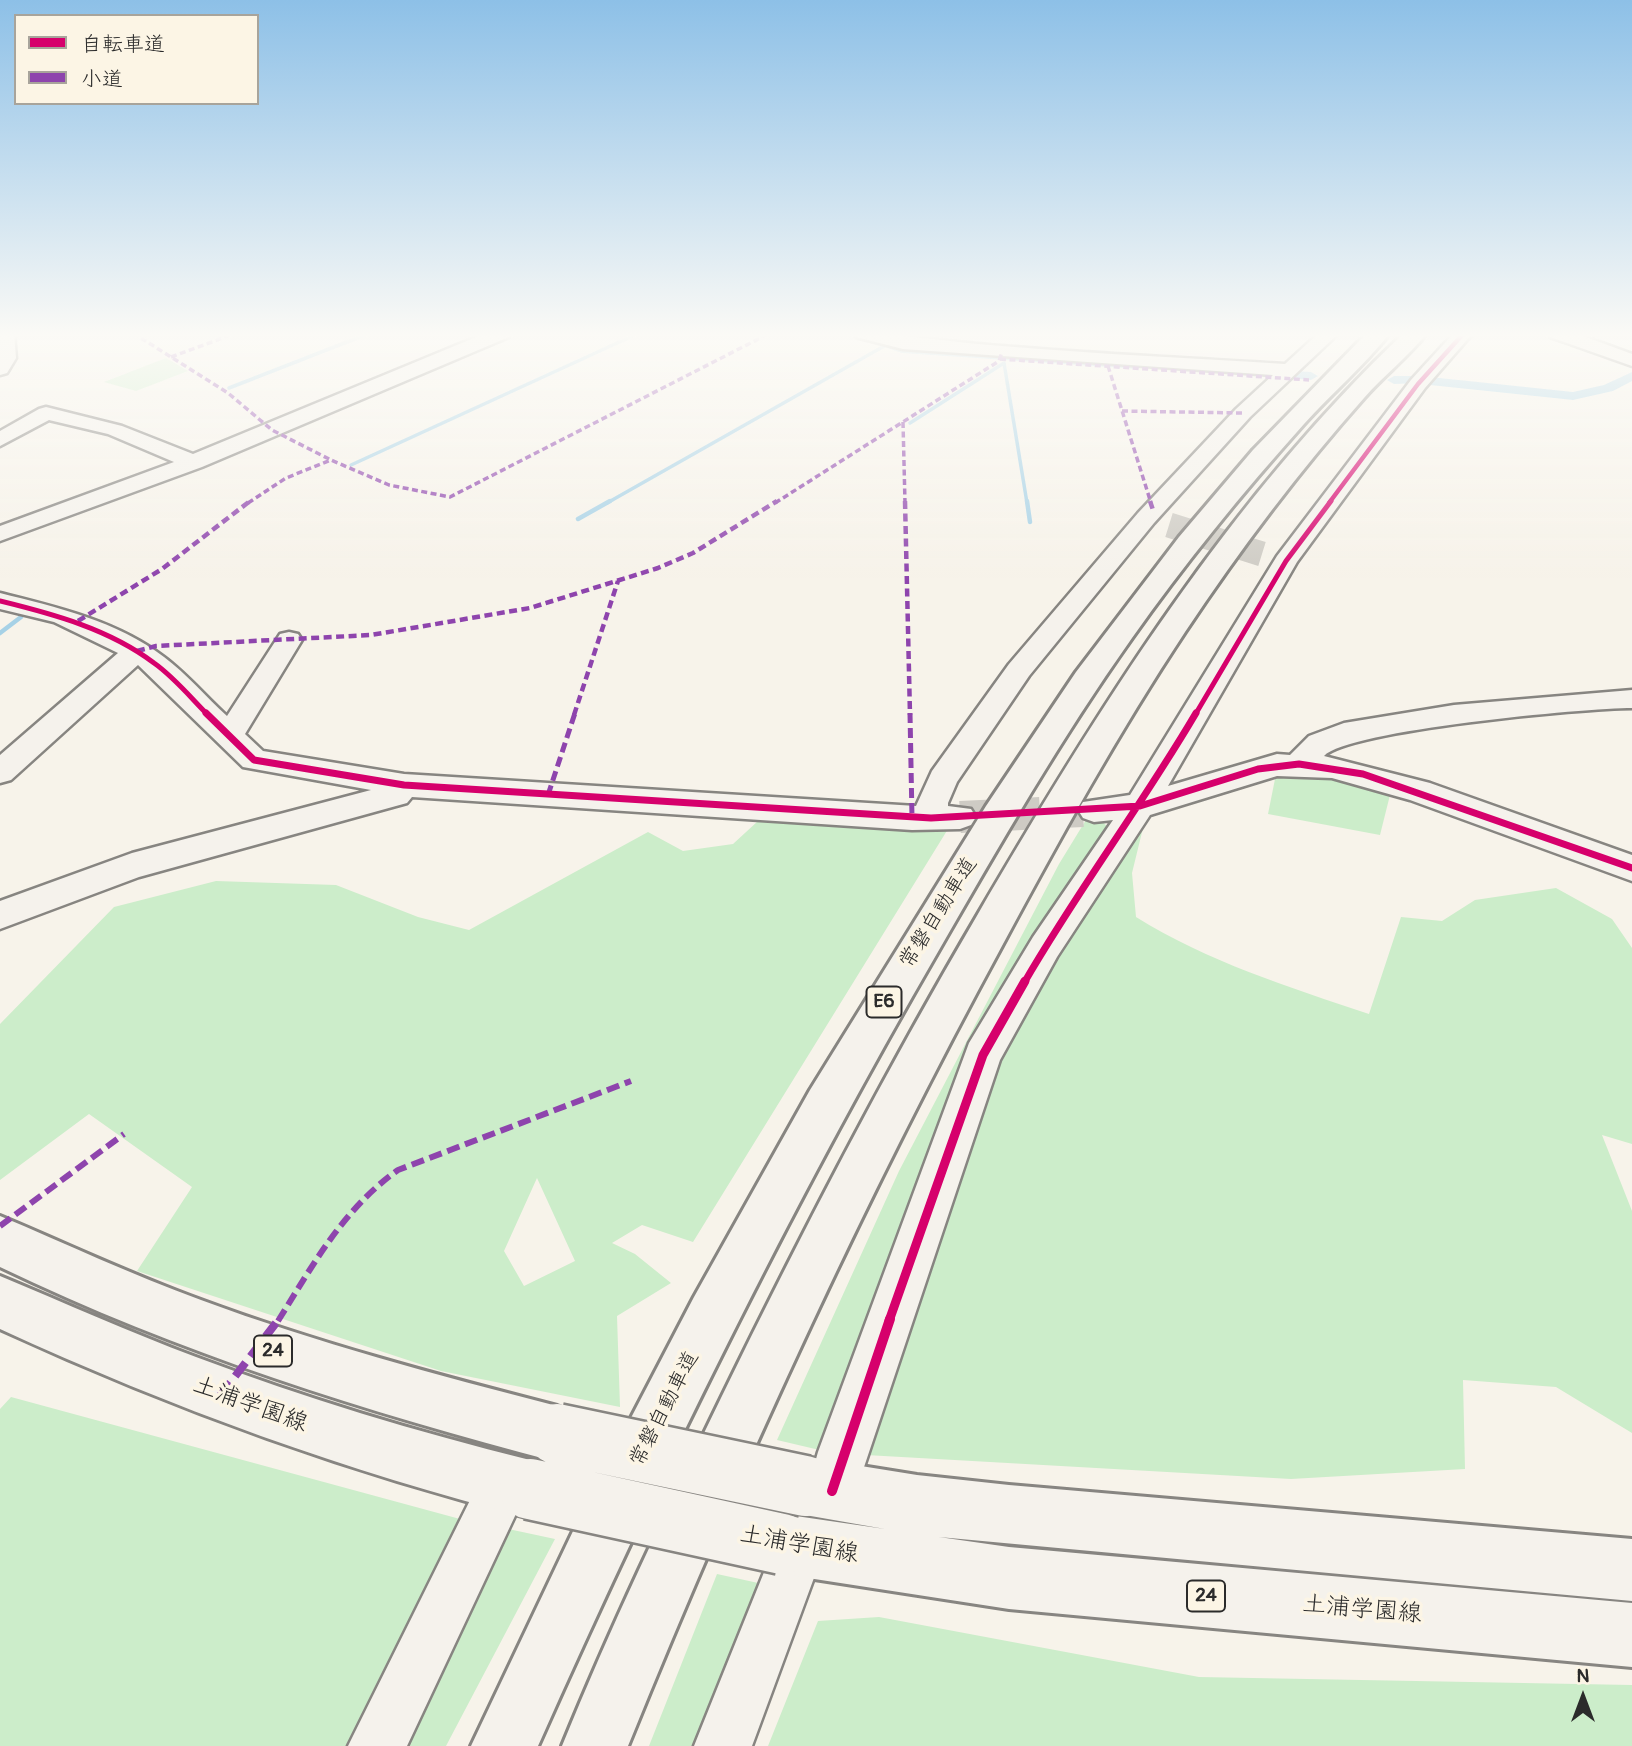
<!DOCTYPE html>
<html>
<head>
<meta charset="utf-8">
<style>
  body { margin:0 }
  #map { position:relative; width:1632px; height:1746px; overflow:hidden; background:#f7f3ea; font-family:Pangolin,"Klee One",sans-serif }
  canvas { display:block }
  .legend { position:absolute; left:14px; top:14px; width:245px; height:91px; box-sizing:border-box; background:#fcf5e5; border:2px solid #a8a49b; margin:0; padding:9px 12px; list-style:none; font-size:21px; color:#2b2b2b }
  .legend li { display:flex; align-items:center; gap:14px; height:35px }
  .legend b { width:35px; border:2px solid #a8a49b }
  .north { position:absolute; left:1548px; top:1662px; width:70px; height:70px; -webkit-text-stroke:5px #fcf5e5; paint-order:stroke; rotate:0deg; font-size:19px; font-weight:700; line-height:28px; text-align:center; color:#2b2b2b }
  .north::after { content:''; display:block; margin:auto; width:24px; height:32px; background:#2b2b2b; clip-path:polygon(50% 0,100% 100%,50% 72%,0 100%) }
</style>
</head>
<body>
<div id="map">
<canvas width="1632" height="1746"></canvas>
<ul class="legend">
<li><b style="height:9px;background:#d6006c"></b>自転車道</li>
<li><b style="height:9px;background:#8e44ad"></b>小道</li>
</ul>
<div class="north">N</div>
</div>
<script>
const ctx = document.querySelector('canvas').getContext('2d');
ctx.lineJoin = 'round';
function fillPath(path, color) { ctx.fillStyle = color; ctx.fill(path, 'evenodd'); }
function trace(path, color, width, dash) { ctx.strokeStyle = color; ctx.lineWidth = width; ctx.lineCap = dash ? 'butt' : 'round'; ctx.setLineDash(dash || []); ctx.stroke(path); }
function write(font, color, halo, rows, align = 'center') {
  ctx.font = font + ' Pangolin,"Klee One",sans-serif'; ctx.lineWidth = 7; ctx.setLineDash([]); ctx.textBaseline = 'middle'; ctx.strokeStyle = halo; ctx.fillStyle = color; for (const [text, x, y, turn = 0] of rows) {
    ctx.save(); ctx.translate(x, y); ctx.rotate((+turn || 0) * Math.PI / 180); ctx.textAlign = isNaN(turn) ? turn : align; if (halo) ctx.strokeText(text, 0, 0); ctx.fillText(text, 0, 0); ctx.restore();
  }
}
const green = new Path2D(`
  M166,358L188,371L136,391L104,382Z
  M1323,773L1399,792L1390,795L1380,835L1268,814L1276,774Z
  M1089,815L1098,816L1109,829L977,1043L828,1452L777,1440L899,1171L1059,864Z
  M758,821L948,829L693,1242L642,1225L612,1243L635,1254L671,1283L617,1316L620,1407L441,1371L137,1271L192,1187L89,1114L0,1180V1024L114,907L216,881L336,885L418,917L469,930L648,832L683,851L733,844ZM537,1178L575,1261L524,1286L504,1251Z
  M1144,824L1132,873L1136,917C1208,962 1289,987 1369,1014L1401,917L1442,921L1475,900L1556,888L1612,919L1632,948V1144L1602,1135L1632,1211V1433L1556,1387L1463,1380L1465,1469L1291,1479L866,1455L998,1059L1090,895Z
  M11,1397L471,1522L363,1746H0V1409Z
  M499,1527L555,1539L446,1746H390Z
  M717,1574L772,1586L707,1746H649Z
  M879,1617L1199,1677L1632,1685V1746H768L818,1621Z`);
const streamFar1 = new Path2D(`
  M229,388L370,333
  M910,423L1004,363L1027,503
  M351,465L639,333
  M607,503L886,345`);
const stream = new Path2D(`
  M1027,501L1030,522
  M578,519L610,501
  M0,633L21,617`);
const canal = new Path2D(`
  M844,333H865L903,345L1138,361L1144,365L1138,369L902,353Z
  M1294,371L1311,372L1318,376L1311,380L1289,378L1287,375Z
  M1632,372V381L1613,391L1573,400L1430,385L1423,381L1430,377L1573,392L1604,385Z
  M1416,376L1421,377V383L1394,384L1387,380L1394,376Z`);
const minorTunnelFar1 = new Path2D(`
  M1169,525L1262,554`);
const minorTunnel = new Path2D(`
  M960,817L1083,811`);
const minor = new Path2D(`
  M0,333H14L16,358L7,373L0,375Z
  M486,333H512L509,337L202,467L0,541V526L174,462L108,434L49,420L0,446V431L39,409L46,407L122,426L193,454Z
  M853,333C903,333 953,343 1002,346C1096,354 1191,358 1285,364L1319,333H1339L1250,417L1154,523L1029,676L957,782L948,803V806L971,809L976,817L971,825L960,829L912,830L412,797L407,803L396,806L139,877L0,929V901L132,853L371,790L243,767L138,665L11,780L0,783V755L118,653L54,622L0,609V593C56,607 117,621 164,657C187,674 206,697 227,716L280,634L289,632L298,634L302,640L245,734L263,751L404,774L916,806L932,771L1009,664L1138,513L1236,409L1273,375L903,349L856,337Z
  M1454,333H1473L1425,388L1297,562L1168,786L1277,754L1290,755L1309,736L1344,723L1454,705L1632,690V708C1586,708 1348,730 1324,756L1430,783L1632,855V881L1410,800L1332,778L1277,776L1150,815L1057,957L1000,1060L850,1509L832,1516L814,1509L807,1491L818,1452L969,1043L1033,937L1113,820L1094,822L1083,818L1078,810L1083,802L1130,795L1277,556L1411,380Z
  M1547,333H1575L1632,354V366L1550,337Z
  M505,1459L523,1466L530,1484L407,1746H348L487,1466Z
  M799,1522L817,1530L825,1548L752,1746H694L781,1530Z`);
const major = new Path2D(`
  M0,1216C67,1244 132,1275 201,1300C317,1343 437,1375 557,1406L577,1414L585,1434L577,1454L557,1462C366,1412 179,1353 0,1267Z
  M0,1276C65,1303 129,1332 196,1357C305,1398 417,1432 530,1460L551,1468L559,1489L551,1510L530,1518C347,1472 172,1408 0,1329Z
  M805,1457L917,1475L1009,1485L1632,1539V1601L939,1537L1009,1547L1632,1603V1667L1009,1609L782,1574L761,1565L752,1544L761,1523L782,1514L885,1529L805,1515L784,1507L776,1486L784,1465Z`);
const highway = new Path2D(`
  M1367,333H1390C1364,366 1332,393 1304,424C1243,492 1185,563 1132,638C1061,738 1000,844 939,950C790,1207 659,1474 538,1746H471L584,1508L694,1297L810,1090L986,806L1076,672L1179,537L1253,450Z
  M1404,333H1427C1408,357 1384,375 1364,398C1299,471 1239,551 1185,632C1118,733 1060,838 1003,944C862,1203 739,1472 628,1746H562C610,1628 665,1513 721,1398C801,1234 885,1072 978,914C1099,707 1229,499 1404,333Z`);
const majorBridge = new Path2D(`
  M557,1434L805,1486
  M530,1489L782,1544`);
const quietFar4 = new Path2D(`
  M141,338L228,393L272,430L331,460
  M171,357L236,333
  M1000,359L1309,380
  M1108,366L1151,503
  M1122,411L1243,413
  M903,422L905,503
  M248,503L286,478L331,460L389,485L450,497L770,333
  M775,503L999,361L1002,352`);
const quietFar3 = new Path2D(`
  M905,501L910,715
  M1150,501L1153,510
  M78,621L162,569L250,501
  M137,651L156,646L371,635L530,608L658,568L693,553L777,501
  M574,715L618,581`);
const quietFar2 = new Path2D(`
  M910,713L912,818
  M548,795L575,713`);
const quietFar1 = new Path2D(`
  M0,1226L124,1134
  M278,1321C313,1265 343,1209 398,1170L631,1081`);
const quiet = new Path2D(`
  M220,1396L279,1319`);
const cyclewayFar4 = new Path2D(`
  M1329,503L1418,384L1464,333`);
const cyclewayFar3 = new Path2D(`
  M0,601C53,614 109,629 154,663C174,677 191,698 208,715
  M1195,715L1286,561L1331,501`);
const cyclewayFar2 = new Path2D(`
  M206,713L254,760L404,785L931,818L1140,806L1258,769L1299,764L1363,774L1632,868
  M1024,983C1077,891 1142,805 1196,713`);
const cyclewayFar1 = new Path2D(`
  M889,1321L983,1055L1025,981`);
const cycleway = new Path2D(`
  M832,1491L890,1319`);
const shields = [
  [884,1002,35],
  [273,1351,38],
  [1206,1596,38]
];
const shieldNames = [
  ["E6",884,1002],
  ["24",273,1351],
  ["24",1206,1596]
];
const streetNames = [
  ["常磐自動車道",939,913,-58],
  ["常磐自動車道",665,1409,-63]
];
const nearStreetnames = [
  ["土浦学園線",250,1405,20],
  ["土浦学園線",799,1545,10],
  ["土浦学園線",1362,1610,5]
];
fillPath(green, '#ccedca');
trace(streamFar1, '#a6d1e6', 3.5);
trace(stream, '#a6d1e6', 4.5);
fillPath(canal, '#a6d1e6');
trace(minorTunnelFar1, '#cecbc4', 25, [25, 13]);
trace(minorTunnel, '#cecbc4', 32, [32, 16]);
trace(minor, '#878581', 5);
trace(major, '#878581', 6);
trace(highway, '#878581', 6);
fillPath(minor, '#f5f2ec');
fillPath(major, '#f5f2ec');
fillPath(highway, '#f5f2ec');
trace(majorBridge, '#878581', 65, []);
trace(majorBridge, '#f5f2ec', 60);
trace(quietFar4, '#8e44ad', 3.5, [6, 3.5]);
trace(quietFar3, '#8e44ad', 4.5, [8, 4.5]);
trace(quietFar2, '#8e44ad', 5, [10, 5]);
trace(quietFar1, '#8e44ad', 6, [13, 6]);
trace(quiet, '#8e44ad', 8, [17, 8]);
trace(cyclewayFar4, '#d6006c', 4.5);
trace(cyclewayFar3, '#d6006c', 5);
trace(cyclewayFar2, '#d6006c', 7);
trace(cyclewayFar1, '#d6006c', 9);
trace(cycleway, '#d6006c', 10);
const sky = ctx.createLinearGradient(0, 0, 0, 578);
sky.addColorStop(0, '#8dc0e7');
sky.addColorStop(0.58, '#fbfaf6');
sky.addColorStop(1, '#fbfaf600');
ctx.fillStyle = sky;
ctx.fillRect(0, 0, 1632, 578);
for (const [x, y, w] of shields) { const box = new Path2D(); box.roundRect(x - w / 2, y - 15.5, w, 31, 5); ctx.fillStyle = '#fcf5e5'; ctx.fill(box); trace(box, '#2b2b2b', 2); }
write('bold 19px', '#2b2b2b', null, shieldNames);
write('21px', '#2b2b2b', '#fcf5e5', streetNames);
write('24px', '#2b2b2b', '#fcf5e5', nearStreetnames);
</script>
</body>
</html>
